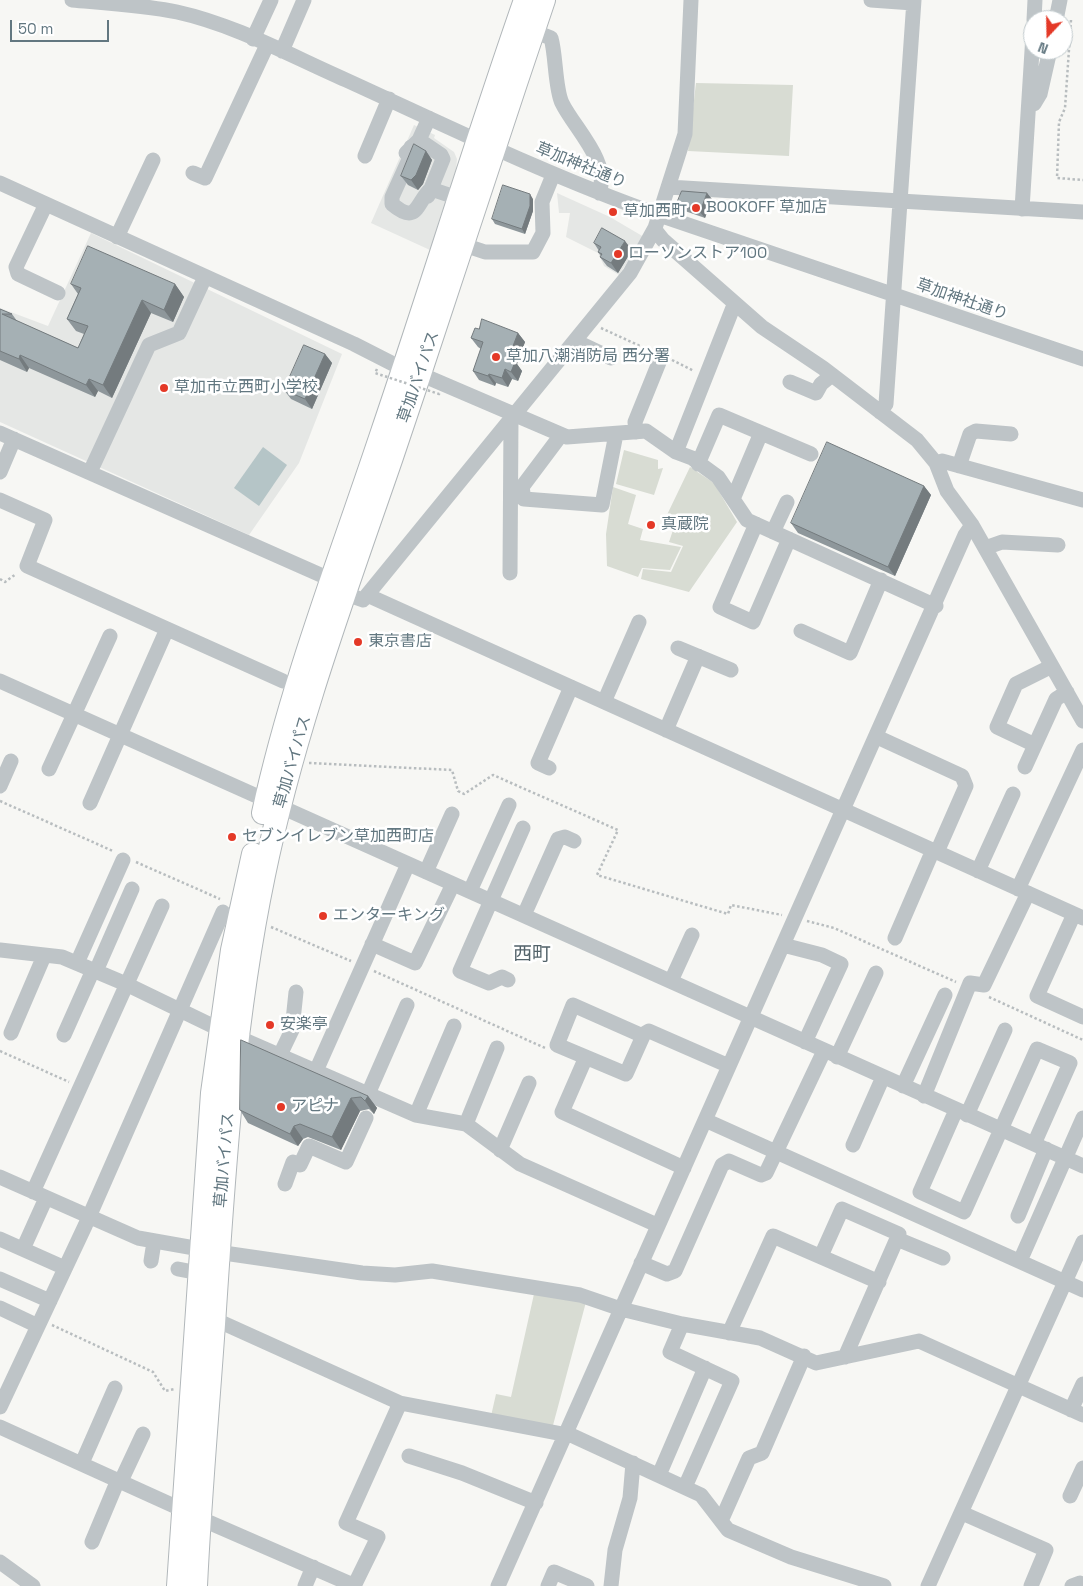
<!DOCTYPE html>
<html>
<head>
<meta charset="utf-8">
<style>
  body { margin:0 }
  #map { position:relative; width:1083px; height:1586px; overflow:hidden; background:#f7f7f4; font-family:"Space Grotesk",sans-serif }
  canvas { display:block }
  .north { position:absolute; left:1023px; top:10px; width:50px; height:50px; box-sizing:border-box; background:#fff; border:1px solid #c0c9cc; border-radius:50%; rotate:201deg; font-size:14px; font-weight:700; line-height:20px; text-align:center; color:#627780 }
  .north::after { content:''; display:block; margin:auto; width:18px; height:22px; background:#e43927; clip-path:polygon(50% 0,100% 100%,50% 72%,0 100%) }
  .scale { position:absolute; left:10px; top:20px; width:99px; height:22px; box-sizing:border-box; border:2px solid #627780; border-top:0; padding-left:6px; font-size:15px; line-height:18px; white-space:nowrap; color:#627780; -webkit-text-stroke:4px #fff; paint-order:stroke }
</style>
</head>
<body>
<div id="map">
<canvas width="1083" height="1586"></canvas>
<div class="north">N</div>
<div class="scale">50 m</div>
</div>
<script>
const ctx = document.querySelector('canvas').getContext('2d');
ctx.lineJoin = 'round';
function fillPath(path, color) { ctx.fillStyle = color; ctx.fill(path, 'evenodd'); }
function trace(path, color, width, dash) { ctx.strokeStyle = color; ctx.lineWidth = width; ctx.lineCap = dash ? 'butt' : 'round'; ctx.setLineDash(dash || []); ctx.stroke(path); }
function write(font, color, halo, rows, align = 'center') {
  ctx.font = font + ' "Space Grotesk","Noto Sans JP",sans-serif'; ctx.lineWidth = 5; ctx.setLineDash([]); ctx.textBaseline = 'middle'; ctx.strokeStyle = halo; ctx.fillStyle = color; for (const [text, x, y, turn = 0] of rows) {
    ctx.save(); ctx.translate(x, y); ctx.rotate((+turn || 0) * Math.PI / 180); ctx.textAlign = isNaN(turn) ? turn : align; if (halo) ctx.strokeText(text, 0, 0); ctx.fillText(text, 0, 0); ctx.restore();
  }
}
const built = new Path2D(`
  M414,125L435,135L434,138L454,152L457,159L456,170L430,250L371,223Z
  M557,193L610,217L644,237L619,275L604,266L598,253L566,237L570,213H559Z
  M91,233L342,354L299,463L249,535L0,422V308L48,326Z`);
const green = new Path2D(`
  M696,83L793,85L789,156L688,151Z
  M624,450L658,460V469L663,468L654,495L616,484Z
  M690,467L714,483L737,522L689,592L641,579L643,569L671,572L683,546L669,542L676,521L665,519Z
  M613,487L636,495L628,524L643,529L640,540L681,547L670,570L642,568L638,577L607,566L606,534Z
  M534,1294L586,1302L552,1429L491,1416L496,1394L511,1397Z`);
const water = new Path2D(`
  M263,447L287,465L259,506L234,488Z`);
const path = new Path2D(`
  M1071,20L1065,108L1059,122L1057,178L1083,180
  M601,328L651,351
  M672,360L694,371
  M0,579L5,582L16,574
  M309,763L452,770L458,791L464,794L493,775L618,830L597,875L728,914L731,905L782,915
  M0,801L113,851
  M136,862L220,899
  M807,921L834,928L956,982
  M271,927L351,961
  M374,971L545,1048
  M989,997L1083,1040
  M0,1051L69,1082
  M52,1325L153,1372L165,1391L175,1389`);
const minor = new Path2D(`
  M72,0C107,3 143,5 177,12C236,25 291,56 346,80C449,127 551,177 659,215L1083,359
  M871,0L913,3
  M1034,20L1035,0
  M1056,20L1060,0
  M533,31L551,38C556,55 555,89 562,103C574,128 611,162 599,193
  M253,39L271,0
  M282,51L304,0
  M1029,105L1034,104L1040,94L1050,50
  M419,140L441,155L443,159L428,196
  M411,147V155L392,197V204C418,226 416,202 431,189
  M406,153L419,140L429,118
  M365,156L389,99
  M193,173L205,178L267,45
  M0,183L354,344L403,369
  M668,187L1083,212
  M431,189L458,198
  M46,204L16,267L18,274L58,293
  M1022,209L1033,35
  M655,230L663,240L762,327L823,368L917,440L936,463L947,491L972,525L1083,721
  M117,237L153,160
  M464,245L485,252H533L543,233L542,202L553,175
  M575,341L611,358
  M420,374L567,437L646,431L676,452L692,458L718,477L747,520L936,606
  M790,382L816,393L821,384L832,375
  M880,412L886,404L914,0
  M636,432L635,422L660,360
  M0,433L332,580
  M561,435L522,487L524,499L602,505L616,434
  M676,452L734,305
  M936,463L942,461L1083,500
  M698,464L719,415L811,454
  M959,466L970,434L976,431L1011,434
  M0,472L14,439
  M90,472L149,345L179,333L205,277
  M733,499L761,433
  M0,500L45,520L27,566L283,681
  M756,524L720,607L753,622L789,539
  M773,532L787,502
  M985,548L1002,542L1058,545
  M510,573L511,419
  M346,594L363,600L630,273L655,228L685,134L691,0
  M367,595L1083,918
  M801,631L850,653L881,580
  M678,648L731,670
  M0,681L1083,1166
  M604,702L639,622
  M666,730L698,656
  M877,737L962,776L966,786L937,852
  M1035,745L997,727L1016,684L1052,666
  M1025,767L1056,699L1067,692
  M549,768L538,763L571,687
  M49,769L110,636
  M0,786L11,761
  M90,803L167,629
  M978,871L1013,794
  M426,872L452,814
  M1018,889L1083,750
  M470,891L509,805
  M1074,914L1037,996L1083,1017
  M524,915L558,839L565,837L574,841
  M895,938L933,850
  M372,944L415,963L453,884
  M783,945L822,955L841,964L805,1042
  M0,950L62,957L126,984L221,1030L416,1115L466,1124L520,1164L657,1225
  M77,963L123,860
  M96,971L132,889
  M508,980L502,977L489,983L460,971L523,828
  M671,981L692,935
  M11,1033L44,956
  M64,1035L93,970
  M643,1036L573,1005L557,1045L626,1074L643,1036L644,1034L649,1031L729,1066
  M280,1055L292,1030L296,992
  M586,1057L562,1112L684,1168
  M837,1057L876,973
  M316,1071L408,864
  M903,1086L945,995
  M368,1094L407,1005
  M924,1096L970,983L984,985L1028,893
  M956,1110L920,1192L964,1212L1037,1049L1070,1063L1034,1144
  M416,1115L454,1026
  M967,1115L1005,1030
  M705,1120L1083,1290
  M466,1124L497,1048
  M853,1145L883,1077
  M500,1150L529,1083
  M300,1165L309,1146L346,1162L366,1118
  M0,1177L138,1238L217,1252L362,1273L395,1275L432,1271L580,1295L621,1309L682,1324L760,1338L816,1363L919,1341L1083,1415
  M285,1184L293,1162
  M33,1192L162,906
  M1018,1216L1046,1149
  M0,1239L65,1268
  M897,1239L943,1258
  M23,1249L46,1198
  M821,1256L842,1209L899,1234L845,1357
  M151,1261L154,1242
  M1020,1261L1083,1118
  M641,1263L667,1274L675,1271L722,1165L729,1161L761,1175L766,1173L824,1051
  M178,1269L199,1273
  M0,1279L50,1301
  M0,1308L38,1326
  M214,1319L400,1403L573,1436L701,1495L728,1530L791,1557L884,1586
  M682,1324L670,1352L732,1381L685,1487
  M729,1333L773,1236L879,1282
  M0,1407L85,1226L223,912
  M1071,1410L1083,1384
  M0,1427L183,1510
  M409,1456L462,1473L536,1503
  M82,1463L115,1388
  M659,1475L705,1368
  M121,1481L143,1434
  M1070,1496L1083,1468
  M962,1513L1046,1550L1031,1586
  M199,1518L355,1586
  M721,1521L749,1458L762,1453L804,1356
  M92,1542L118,1480
  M0,1562L33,1586
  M305,1586L313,1567
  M354,1586L378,1537L346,1523L400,1403
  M498,1586L965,535L972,525
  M548,1586L554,1572L587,1586
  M611,1586L615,1550L630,1498L633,1463
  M928,1586L1083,1242
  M1072,1586L1080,1583`);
const highway = new Path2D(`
  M263,813C291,684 340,558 382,432C431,288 475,143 525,0
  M178,1586L212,1093L232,950L253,854
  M196,1586C200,1499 208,1411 214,1324C224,1174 233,1024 264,875C293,734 344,596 391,460C443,307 492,153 544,0`);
const pathBridge = new Path2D(`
  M377,369L375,373L439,394L440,391`);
const wall = new Path2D(`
  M426,151L432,160L423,184L418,190L408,185L401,176Z
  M533,199V211L525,234L495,224L492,219Z
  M712,199L705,218L682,210L677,203Z
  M594,243L632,250L618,273L607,266L600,257L601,256L598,252L599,251Z
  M71,284H175L184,297L173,322L151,313L112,398L98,391L95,397L29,368L27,372L0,360V309L12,314L17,321L78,348L84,334L76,331L67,319L78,294Z
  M479,329L518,333L525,342L517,364L522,371L518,381L512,379L508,387L496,383L495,386L479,380L473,371L481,349L478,347L471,338Z
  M325,354L332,363L312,409L291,399L284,390Z
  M924,486L931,495L895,576L798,533L791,523Z
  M368,1096L377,1108L374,1114L369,1109L360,1111L341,1150L308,1137L303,1139L298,1146L248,1123L240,1110Z`);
const shadedWall = new Path2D(`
  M426,151L432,160L423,184L418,190L411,180Z
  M707,193L712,199L705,218L700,212Z
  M530,194L533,199V211L525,234L522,229Z
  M625,241L632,250L618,273L611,263Z
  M175,284L184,297L173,322L164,310Z
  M142,300L151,313L112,398L103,385Z
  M518,333L525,342L517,364L522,371L518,381L511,372L508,359Z
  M325,354L332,363L312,409L305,399Z
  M20,355L29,368L27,372L19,359Z
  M505,369L512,379L508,387L502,378Z
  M489,374L496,383L495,386L488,376Z
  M89,379L98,391L95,397L86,385Z
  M924,486L931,495L895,576L888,567Z
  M368,1096L377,1108L374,1114L365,1101Z
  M351,1098L360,1111L341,1150L332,1137Z
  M294,1126L303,1139L298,1146L290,1134Z`);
const building = new Path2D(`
  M414,144L426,151L416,175L411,180L401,176Z
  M503,185L530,194V206L522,229L492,219Z
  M682,191L707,193L700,212L677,203Z
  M602,228L625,241L611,263L600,257L602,254L598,252L601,247L594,243Z
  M88,246L175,284L164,310L142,300L103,385L89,379L86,385L20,355L19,359L0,351V309L12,314H2L78,348L88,326L67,319L81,288L71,284Z
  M482,319L518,333L508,359L515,362L511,372L505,369L502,378L489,374L488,376L473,371L483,342L471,338L475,328L479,329Z
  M304,345L325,354L305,399L284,390Z
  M827,442L924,486L888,567L791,523Z
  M241,1040L368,1096L365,1101L361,1097L351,1098L332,1137L300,1124L294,1126L290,1134L240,1110Z`);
const markers = [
  [696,208,5,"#e43927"],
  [613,212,5,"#e43927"],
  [618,254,5,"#e43927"],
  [496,357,5,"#e43927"],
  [164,388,5,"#e43927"],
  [651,525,5,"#e43927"],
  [358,642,5,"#e43927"],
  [232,837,5,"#e43927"],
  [323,916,5,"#e43927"],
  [270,1025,5,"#e43927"],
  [281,1107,5,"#e43927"]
];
const streetNames = [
  ["草加神社通り",581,166,22],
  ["草加神社通り",962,300,19],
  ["草加バイパス",419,377,-71],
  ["草加バイパス",293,762,-74],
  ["草加バイパス",225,1160,-85]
];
const poiNames = [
  ["BOOKOFF 草加店",706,208],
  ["草加西町",623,212],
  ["ローソンストア100",628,254],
  ["草加八潮消防局 西分署",506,357],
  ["草加市立西町小学校",174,388],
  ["真蔵院",661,525],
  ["東京書店",368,642],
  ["セブンイレブン草加西町店",242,837],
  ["エンターキング",333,916],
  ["安楽亭",280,1025],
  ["アピナ",291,1107]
];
const quarterNames = [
  ["西町",532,955]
];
fillPath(built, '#e5e7e5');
fillPath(green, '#d8dcd3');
fillPath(water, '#b5c5c7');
trace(highway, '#b1b7ba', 24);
trace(path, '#b8bdbf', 2.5, [2.5, 2.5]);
trace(minor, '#bec4c7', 15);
trace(highway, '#fff', 22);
trace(pathBridge, '#b8bdbf', 2.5, [2.5, 2.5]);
fillPath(wall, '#8e979b');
fillPath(shadedWall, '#747b7e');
fillPath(building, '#a5b0b4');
trace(building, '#747b7e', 1);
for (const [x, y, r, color] of markers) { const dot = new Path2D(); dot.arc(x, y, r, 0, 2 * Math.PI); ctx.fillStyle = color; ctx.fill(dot); trace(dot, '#fff', 2); }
write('16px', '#627780', '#fff', streetNames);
write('16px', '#627780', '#fff', poiNames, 'left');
write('19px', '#54646b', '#fff', quarterNames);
</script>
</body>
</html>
